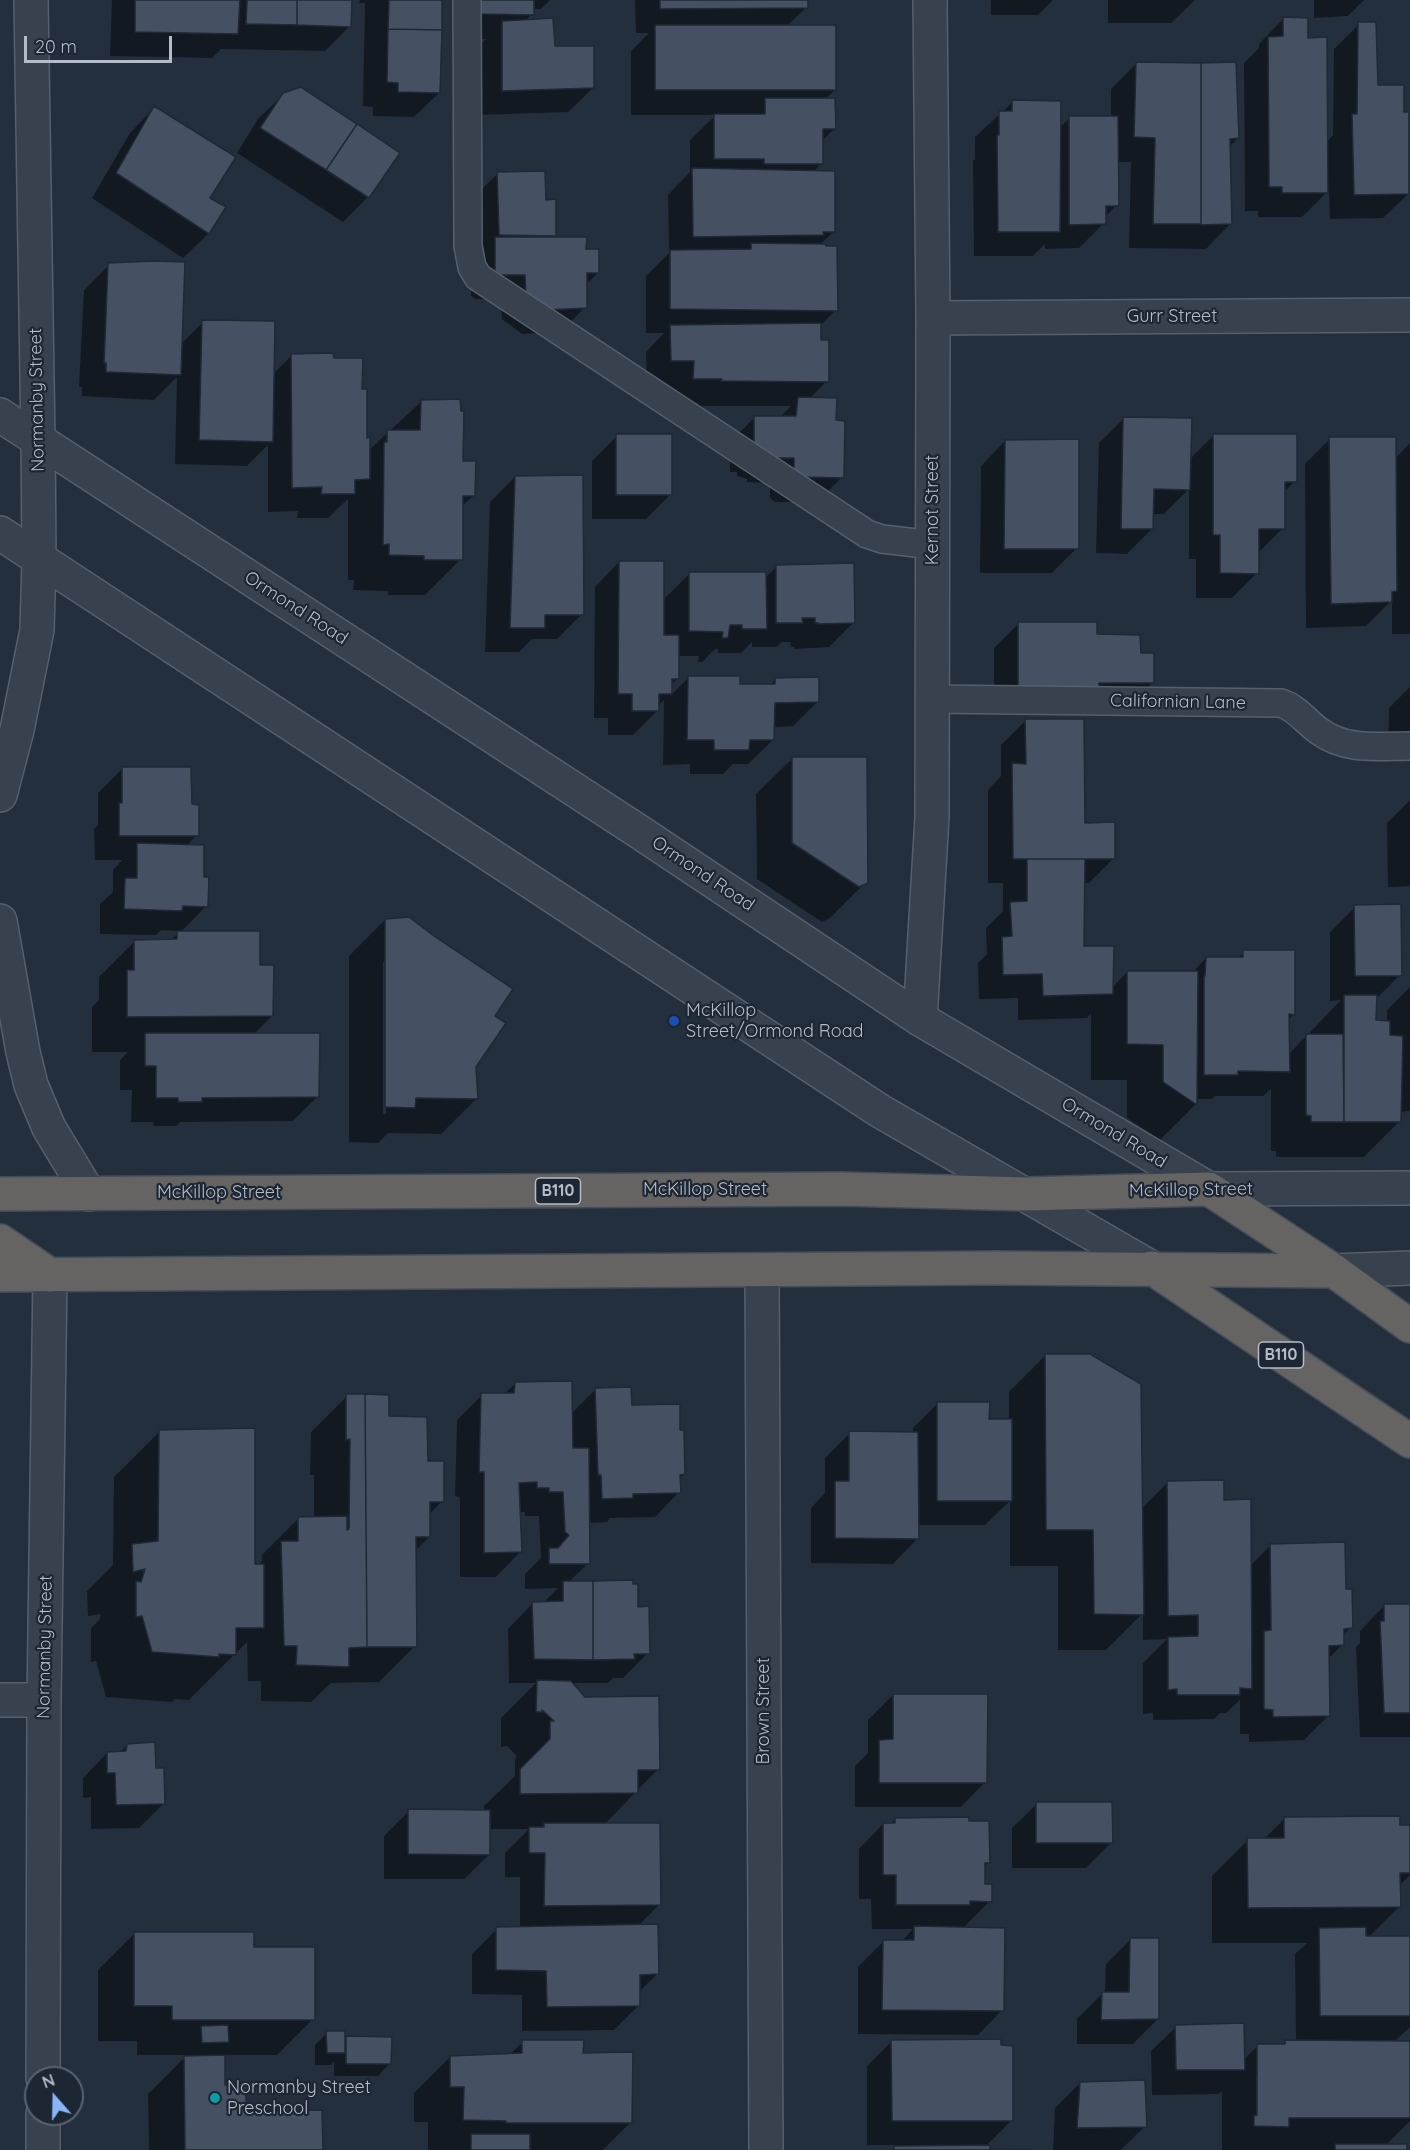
<!DOCTYPE html>
<html>
<head>
<meta charset="utf-8">
<style>
  body { margin:0 }
  #map { position:relative; width:1410px; height:2150px; overflow:hidden; background:#242f3e; font-family:Quicksand,sans-serif }
  canvas { display:block }
  .north { position:absolute; left:24px; top:2066px; width:60px; height:60px; box-sizing:border-box; background:#1d2633; border:2px solid #59626f; border-radius:50%; rotate:340deg; font-size:16px; font-weight:700; line-height:24px; text-align:center; color:#b4bcc9 }
  .north::after { content:''; display:block; margin:auto; width:21px; height:27px; background:#8ab4f8; clip-path:polygon(50% 0,100% 100%,50% 72%,0 100%) }
  .scale { position:absolute; left:24px; top:36px; width:148px; height:27px; box-sizing:border-box; border:3px solid #b4bcc9; border-top:0; padding-left:8px; font-size:18px; line-height:21px; white-space:nowrap; color:#b4bcc9; -webkit-text-stroke:4px #1d2633; paint-order:stroke }
</style>
</head>
<body>
<div id="map">
<canvas width="1410" height="2150"></canvas>
<div class="north">N</div>
<div class="scale">20 m</div>
</div>
<script>
const ctx = document.querySelector('canvas').getContext('2d');
ctx.lineJoin = 'round';
function fillPath(path, color) { ctx.fillStyle = color; ctx.fill(path, 'evenodd'); }
function trace(path, color, width, dash) { ctx.strokeStyle = color; ctx.lineWidth = width; ctx.lineCap = dash ? 'butt' : 'round'; ctx.setLineDash(dash || []); ctx.stroke(path); }
function write(font, color, halo, rows, align = 'center') {
  ctx.font = font + ' Quicksand,sans-serif'; ctx.lineWidth = 4.5; ctx.setLineDash([]); ctx.textBaseline = 'middle'; ctx.strokeStyle = halo; ctx.fillStyle = color; for (const [text, x, y, turn = 0] of rows) {
    ctx.save(); ctx.translate(x, y); ctx.rotate((+turn || 0) * Math.PI / 180); ctx.textAlign = isNaN(turn) ? turn : align; if (halo) ctx.strokeText(text, 0, 0); ctx.fillText(text, 0, 0); ctx.restore();
  }
}
const shadow = new Path2D(`
  M112,0H350V26L325,51L221,49L212,58L110,56Z
  M360,0H441L439,93L414,117L373,116V107L363,106L365,3H359Z
  M468,0H550L541,9H532V14L525,21L593,88L568,112L478,115V47L486,39H457Z
  M635,0H807V7L787,26L835,90L825,99L834,129L822,141V163L813,172L834,231L820,245L836,310L819,327L820,341L827,381L809,399L835,422L842,477L817,502H775L770,498V483L747,482V479L737,476V472H730V442L754,418H779L791,406H697L698,403H669V385H647L646,352L664,333H646V276L669,253L668,195L690,172V140L716,115H631V51L649,33H636Z
  M991,0H1053L1038,15H991Z
  M1108,0H1195L1171,23H1108Z
  M1314,0H1364L1348,16L1314,18Z
  M1283,19L1307,39L1326,143L1333,135L1334,49L1359,24L1408,194L1383,218L1330,219L1329,190L1302,217H1258V211H1245L1244,63L1259,48V44Z
  M1136,64L1238,138L1229,147L1230,224L1206,249L1129,248L1131,162H1117V205L1104,218V223L1079,248L1045,249V244L1033,256H974L973,161L975,159V137L1013,102L1059,128L1070,118L1111,117V89Z
  M284,94L368,197L343,222L237,153L258,119Z
  M154,108L208,199L224,208L208,234L183,258L92,198L130,133Z
  M498,173L544,201H554L555,238L585,250L598,273L585,285V307L561,332L522,334L502,319L501,299H476L471,296L473,198Z
  M109,265L181,344L203,322L272,375L292,355L332,359L361,391L368,451L422,401L462,463L474,495L461,507V559L425,595H388V591L353,590L354,580H348V499L328,518H297L298,511L268,512V445L247,466L175,464L177,377L154,400L82,396V387H79L84,290Z
  M1124,418L1189,460L1214,435L1295,481L1283,493V528L1258,553L1257,573L1232,598H1196V559H1189V489L1164,514H1152V529L1127,554L1096,553L1099,443Z
  M617,436L671,494L646,519H592V461Z
  M1330,439L1395,459L1410,443V634H1392V600L1366,626L1306,628L1305,464Z
  M1005,441L1077,548L1052,573H980L981,466Z
  M515,477L582,614L557,639H532L519,652H485L490,502Z
  M619,562L662,601L689,574L765,578L776,567L853,623L829,647L794,649V647H791L790,642H782L776,647H752V642L741,653H718V649H715L702,662H698L699,656H677V679L670,686V696L688,678L738,685H770L776,679L818,701L793,726L773,727V740L748,764H733L723,774H690V764L663,765L664,700L658,706L657,711L633,735H608V718H594L595,587Z
  M1019,623L1096,636L1139,655L1153,682L1128,707L994,711V648Z
  M1410,687V752H1388L1389,708Z
  M1026,720L1083,824L1114,858L1089,883H1083L1082,947L1112,988L1127,972L1192,973L1206,958L1237,959L1244,952L1294,1014L1288,1020V1055L1341,1000L1330,1001V932L1355,907L1400,975L1375,1000V1022L1387,1023V1010L1410,987V1111L1400,1112V1121L1364,1157H1276V1151H1271V1089L1263,1096H1215L1212,1099H1196V1104L1160,1140L1127,1118V1080H1091V1014L1087,1018L1018,1020V998L979,999L978,963L987,954L986,928L1003,911V883H988V790L1001,776V745Z
  M793,758L866,882L830,918L822,922L757,879L756,794Z
  M123,768L190,805L197,835L186,846L202,878L206,906L180,933L259,966L272,1016L253,1035L318,1096L293,1121L180,1122L176,1126H154L153,1122H131L132,1090H120V1060L128,1052H92V1007L99,1000V977L135,941H170L180,931L161,930L156,935L100,934V904L113,892V870L122,860H95L94,829L98,825V793Z
  M1410,800V886L1388,887L1387,823Z
  M385,920L493,1017L475,1067L477,1098L441,1134L388,1133L378,1143L349,1142V956ZM383,962H386V1114H383Z
  M1045,1356L1141,1509L1168,1482L1222,1501L1250,1566L1270,1546L1345,1591L1351,1627L1342,1636V1645L1328,1659L1329,1715L1304,1740L1249,1742V1734H1240V1700L1226,1713H1220L1214,1719L1153,1720V1713L1143,1714V1663L1167,1639L1143,1640V1613L1106,1650H1058V1566H1010V1501L985,1525H917V1539L893,1564L811,1563V1508L825,1493V1458L850,1433H913V1428L938,1403L988,1421L1009,1420V1392Z
  M515,1384L571,1414L596,1389L679,1431L684,1474L679,1479V1492L655,1517L610,1518L607,1522L588,1523V1563L568,1583L636,1608L648,1653L623,1678H613L608,1683H571L584,1698L658,1769L604,1825L659,1905L638,1926L657,1974L639,1992V2005L614,2030L522,2031V1995L472,1994V1954L497,1929L520,1928V1877H505V1853L529,1829H489V1855L464,1879H384V1836L409,1811L484,1812V1806L515,1776V1759L517,1756L507,1746L501,1747V1718L536,1683H509L508,1629L532,1604L543,1603L558,1588L525,1589V1574L541,1558L539,1516H525V1512H519L520,1552L496,1577H460V1497L455,1496L457,1420L482,1395L504,1394Z
  M347,1396L388,1418L426,1463L442,1501L429,1515V1537L415,1551V1646L379,1682L331,1683L311,1702L261,1701V1681H248L247,1642L189,1700L175,1699L172,1702L106,1697L96,1661L91,1662V1628L99,1620L101,1614L88,1616L87,1591L113,1565L114,1477L160,1431L254,1566H258L262,1561V1555L298,1519L314,1518V1475H310L311,1432Z
  M1384,1606H1410V1737H1360L1356,1647L1360,1643V1631Z
  M893,1695L985,1782L961,1807H855V1766L868,1753V1720Z
  M127,1745L154,1770L164,1803L139,1828L91,1829V1797L83,1798V1778L107,1753L120,1752Z
  M1037,1804L1111,1843L1086,1868H1012V1828Z
  M895,1819L968,1823L989,1862L984,1867L983,1885L990,1901L963,1928L1002,2010L978,2035L858,2034V1967L883,1942H901L913,1929H872L871,1899H859V1849L883,1824H890Z
  M1284,1819L1410,1826V1875L1399,1886L1400,1906L1369,1937H1410V2027L1394,2042H1410V2121L1385,2146L1405,2150H1222V2091L1219,2094L1152,2095L1151,2051L1176,2027L1243,2060L1258,2046H1282L1285,2042H1296L1295,1954L1307,1943H1212V1876L1248,1840H1263ZM1256,2076H1259V2123H1256Z
  M134,1934L253,1949L313,2019L277,2055H223L224,2086L245,2112L321,2150H149L148,2094L187,2055H137V2041H98V1970Z
  M1130,1940L1158,2019L1133,2044H1077V2019L1102,1994H1105L1106,1964Z
  M327,2033L343,2042L347,2038L390,2063L378,2076H334V2061L331,2065H315V2045Z
  M892,2041L1012,2120L985,2147L989,2150H892L896,2145H867V2066Z
  M523,2042L582,2054L631,2122L603,2150H428V2122H414V2093L450,2057L509,2055Z
  M1080,2083L1145,2126L1121,2150H1053L1055,2108Z`);
const building = new Path2D(`
  M135,0H240L238,34L135,32Z
  M247,0H297V25L246,24Z
  M297,0H352L351,27L297,25Z
  M389,0H442V30L388,29Z
  M481,0H534V15L481,14Z
  M660,0H808V8L660,9Z
  M1283,17L1308,18V38L1327,37L1328,193H1282V187H1269L1268,37L1283,36Z
  M553,18L555,46H594V88L502,91V21Z
  M1358,22H1376L1378,85H1404V112H1409V194L1354,195L1352,114H1357Z
  M655,25H836V90H655Z
  M388,29L442,30L440,93L398,92V83L387,82Z
  M1136,62L1201,63V224H1153L1155,138L1134,137Z
  M1236,62L1239,138L1230,139L1232,224L1201,225V63Z
  M301,87L357,124L326,170L260,128L283,93Z
  M765,98H835L836,129H823V164H764V159H714V114H765Z
  M1012,100L1061,101L1060,232H998L997,135H999V111H1012Z
  M154,106L236,157L210,198L226,207L209,234L116,173Z
  M1069,116H1118L1119,206H1106V224L1069,225Z
  M357,124L400,153L369,198L326,170Z
  M692,168L835,171V232H823L824,235L693,237Z
  M545,171L546,200L556,199V236L499,235L497,172Z
  M495,237H587L586,249H599V273H587V308L547,310L526,295L525,275H501L495,271Z
  M751,243L825,244L826,246H837L838,311L670,309V250L751,249Z
  M154,261L185,262L181,375L106,372V363H104L108,263Z
  M202,320L275,321L273,442L199,440Z
  M821,323V340H829V382L721,381L722,379H693L694,361H671L670,325Z
  M333,353L334,358H363L362,389H367V438L370,437V479L355,480V494H321L322,487L292,488L291,354Z
  M798,397L837,398L836,420L845,421L844,478L800,477L794,473V458H771V454L761,452V448H754V416H796Z
  M460,399L461,411H464L463,461H476L475,496H463V560H424V556L389,555V544L383,545L384,442H387V430H420L421,400Z
  M1123,417L1192,418L1190,490L1154,489L1153,529H1121Z
  M616,434H672V495H616Z
  M1213,434H1297V482H1285V529H1259V574L1220,573V535H1213Z
  M1329,437H1396L1397,591L1392,592V602L1331,604Z
  M1079,439V549H1004L1005,440Z
  M583,475L584,615H545V628H510L515,476Z
  M619,561H664V635H679V679H672V694H659V711H632V694H618Z
  M854,563L855,623L818,624V623H815V618H802L803,623H776V565Z
  M689,572H766L767,629H742V625H730L728,638H722L723,632L689,631Z
  M1018,622H1097V634L1140,635L1141,653H1154V683H1099V687H1018Z
  M688,676H740V684H775V678L819,677V702L775,703L774,740H750L749,750H714V740H687Z
  M1025,719H1084L1085,823L1115,822V859H1013L1012,763L1026,764Z
  M792,757H867L868,883L859,887L792,843Z
  M122,767H191L192,804L199,805V836H119V803H122Z
  M137,843L204,845V877H209L208,907L183,906L182,911L124,909L125,878H137Z
  M1027,859H1085L1084,946H1114L1113,994L1043,996L1042,974L1003,975L1002,937L1012,936L1010,902L1027,901Z
  M1401,904L1402,976H1355L1354,905Z
  M409,917L434,936L513,989L495,1016L506,1023L476,1067L478,1099L416,1098L415,1108L385,1107V919Z
  M177,931H260V965H274L273,1016L127,1017V970H134V940L177,939Z
  M1243,950H1295V1015L1289,1014L1290,1072L1238,1071V1075H1204V976H1205L1206,957H1243Z
  M1127,971H1198L1197,1105L1163,1082V1045L1127,1044Z
  M1344,995H1377L1376,1020L1390,1021V1035L1403,1036L1401,1122H1344Z
  M145,1033H320L319,1097L202,1098V1102H178V1098H156V1066H145Z
  M1306,1034H1343L1344,1122H1311V1116L1306,1115Z
  M1045,1354H1090L1141,1384L1144,1615L1094,1614L1093,1530H1046Z
  M572,1381L573,1448H589L590,1564H549V1548H558L569,1535L565,1532L563,1492H549V1488H537V1482L519,1483L522,1552L484,1553V1472H479L481,1393H514L515,1382Z
  M631,1387L632,1405L680,1404V1430H684L685,1474L680,1475L681,1493L633,1494V1498L602,1499L601,1475H598L595,1388Z
  M346,1394H365L367,1647L349,1648V1667L296,1665L297,1646H284L281,1541H298V1517L347,1516V1530L349,1529L350,1439L346,1440Z
  M365,1394L389,1395V1416L427,1417L428,1461H444V1502H430V1537H416L417,1647H367Z
  M937,1402H990L989,1419H1012V1501H937Z
  M255,1428V1564H264V1628H236V1655L219,1654V1657L152,1652L142,1616L136,1617V1581L141,1582L145,1569L133,1572L132,1544L158,1541L159,1430Z
  M849,1431L918,1432L919,1539L835,1538V1481H849Z
  M1224,1480V1500L1251,1499L1252,1689L1240,1688V1695H1177V1689L1168,1690V1637L1198,1636V1615L1168,1616L1167,1481Z
  M1345,1542L1346,1589H1352L1353,1628L1344,1629V1645L1329,1646L1330,1716L1273,1717V1710L1264,1709V1631L1271,1630L1270,1544Z
  M633,1580V1584H638V1607L649,1606L650,1654H634L635,1659L593,1660V1581Z
  M563,1581H593V1660L534,1659L532,1602L563,1601Z
  M1384,1604H1410V1713H1384L1380,1621H1384Z
  M537,1680L571,1681L585,1697L659,1696L660,1770H638V1793L520,1794V1769L550,1739V1721H554L542,1710L543,1712H536Z
  M893,1694H988L987,1783H879V1740L893,1739Z
  M155,1742L156,1768H164L165,1804L116,1805L115,1773H107V1752L126,1751L127,1744Z
  M1036,1802H1112L1113,1843H1036Z
  M408,1809L490,1810V1855L408,1854Z
  M1400,1816V1825H1410V1873H1400L1401,1907L1248,1908L1247,1838H1284V1817Z
  M969,1817V1821H989L990,1863H985V1884H992V1902L970,1901V1905H896V1875H883V1823H895V1818Z
  M544,1823H660L661,1905L544,1906L545,1853H529V1827H544Z
  M658,1924L659,1974L640,1975V2006L547,2007L546,1971L496,1970V1927Z
  M914,1926L1005,1928L1004,2011L882,2010L883,1940H914Z
  M1366,1927V1936H1410V2016H1320L1319,1928Z
  M134,1932H254V1947H315V2020H172V2006H134Z
  M1130,1938H1159V2019L1101,2020L1102,1992H1129Z
  M1244,2023L1245,2070H1176L1175,2025Z
  M228,2025L229,2042L202,2043L201,2026Z
  M326,2031H345V2053H327Z
  M346,2036L392,2037L391,2064H346Z
  M1001,2039V2045L1013,2046V2121H892L891,2040Z
  M522,2040H584L583,2053L633,2052L632,2123H506V2121L463,2120L464,2087H450V2056L522,2053Z
  M1285,2040L1410,2041V2118H1289V2127L1254,2126V2116L1257,2115V2044H1285Z
  M225,2055V2085L246,2084V2111L322,2110L323,2150H185L184,2056Z
  M1145,2080L1147,2127L1077,2128L1080,2082Z
  M471,2134H530V2150H471Z
  M1335,2144H1407V2150H1410H1335Z
  M990,2145V2149L1033,2150H894V2146Z`);
const service = new Path2D(`
  M467,0L468,246L472,267L478,277L867,534L882,539L933,545
  M932,699L1281,703C1297,708 1306,722 1319,731C1346,751 1378,746 1410,746`);
const minor = new Path2D(`
  M31,0L38,439
  M933,318L1410,315
  M0,795L17,730L37,630L39,559
  M0,921L23,1052L31,1085L49,1128L89,1194
  M920,1019L932,817L933,318L930,0
  M762,1271L766,2150
  M0,1700H44
  M43,2078L44,1700L50,1275
  M43,2150V2114`);
const tertiary = new Path2D(`
  M0,415L638,831L920,1019L1209,1189L1410,1188
  M38,439L39,559
  M0,533L880,1111L1152,1268
  M1334,1271L1410,1268`);
const trunk = new Path2D(`
  M0,1194L841,1189L1027,1194L1209,1189L1334,1271L1410,1326
  M0,1241L50,1275
  M1152,1268L1410,1441
  M0,1275L997,1268L1334,1271`);
const markers = [
  [674,1021,6,"#1a4fb4"],
  [215,2098,6,"#0f9aa8"]
];
const shields = [
  [558,1191,45],
  [1281,1355,45]
];
const shieldNames = [
  ["B110",558,1191],
  ["B110",1281,1355]
];
const streetNames = [
  ["Gurr Street",1172,317],
  ["Normanby Street",37,400,-91],
  ["Kernot Street",933,510,-90],
  ["Ormond Road",296,608,33],
  ["Californian Lane",1178,702,1],
  ["Ormond Road",703,874,34],
  ["Ormond Road",1114,1133,31],
  ["McKillop Street",705,1190],
  ["McKillop Street",1191,1190,-1],
  ["McKillop Street",219,1193],
  ["Normanby Street",45,1647,-89],
  ["Brown Street",764,1711,-90]
];
const poiNames = [
  ["McKillop",686,1011],
  ["Street/Ormond Road",686,1032],
  ["Normanby Street",227,2088],
  ["Preschool",227,2109]
];
fillPath(shadow, '#0007');
fillPath(building, '#455162');
trace(building, '#1f2835', 1.5);
trace(service, '#565f6c', 30);
trace(minor, '#565f6c', 36);
trace(tertiary, '#565f6c', 36);
trace(trunk, '#434c59', 36);
trace(service, '#38414e', 27);
trace(minor, '#38414e', 33);
trace(tertiary, '#38414e', 33);
trace(trunk, '#656462', 33);
for (const [x, y, r, color] of markers) { const dot = new Path2D(); dot.arc(x, y, r, 0, 2 * Math.PI); ctx.fillStyle = color; ctx.fill(dot); trace(dot, '#1d2633', 2); }
for (const [x, y, w] of shields) { const box = new Path2D(); box.roundRect(x - w / 2, y - 13, w, 26, 4.5); ctx.fillStyle = '#1d2633'; ctx.fill(box); trace(box, '#b4bcc9', 1.5); }
write('bold 16px', '#b4bcc9', null, shieldNames);
write('18px', '#b4bcc9', '#1d2633', streetNames);
write('18px', '#b4bcc9', '#1d2633', poiNames, 'left');
</script>
</body>
</html>
